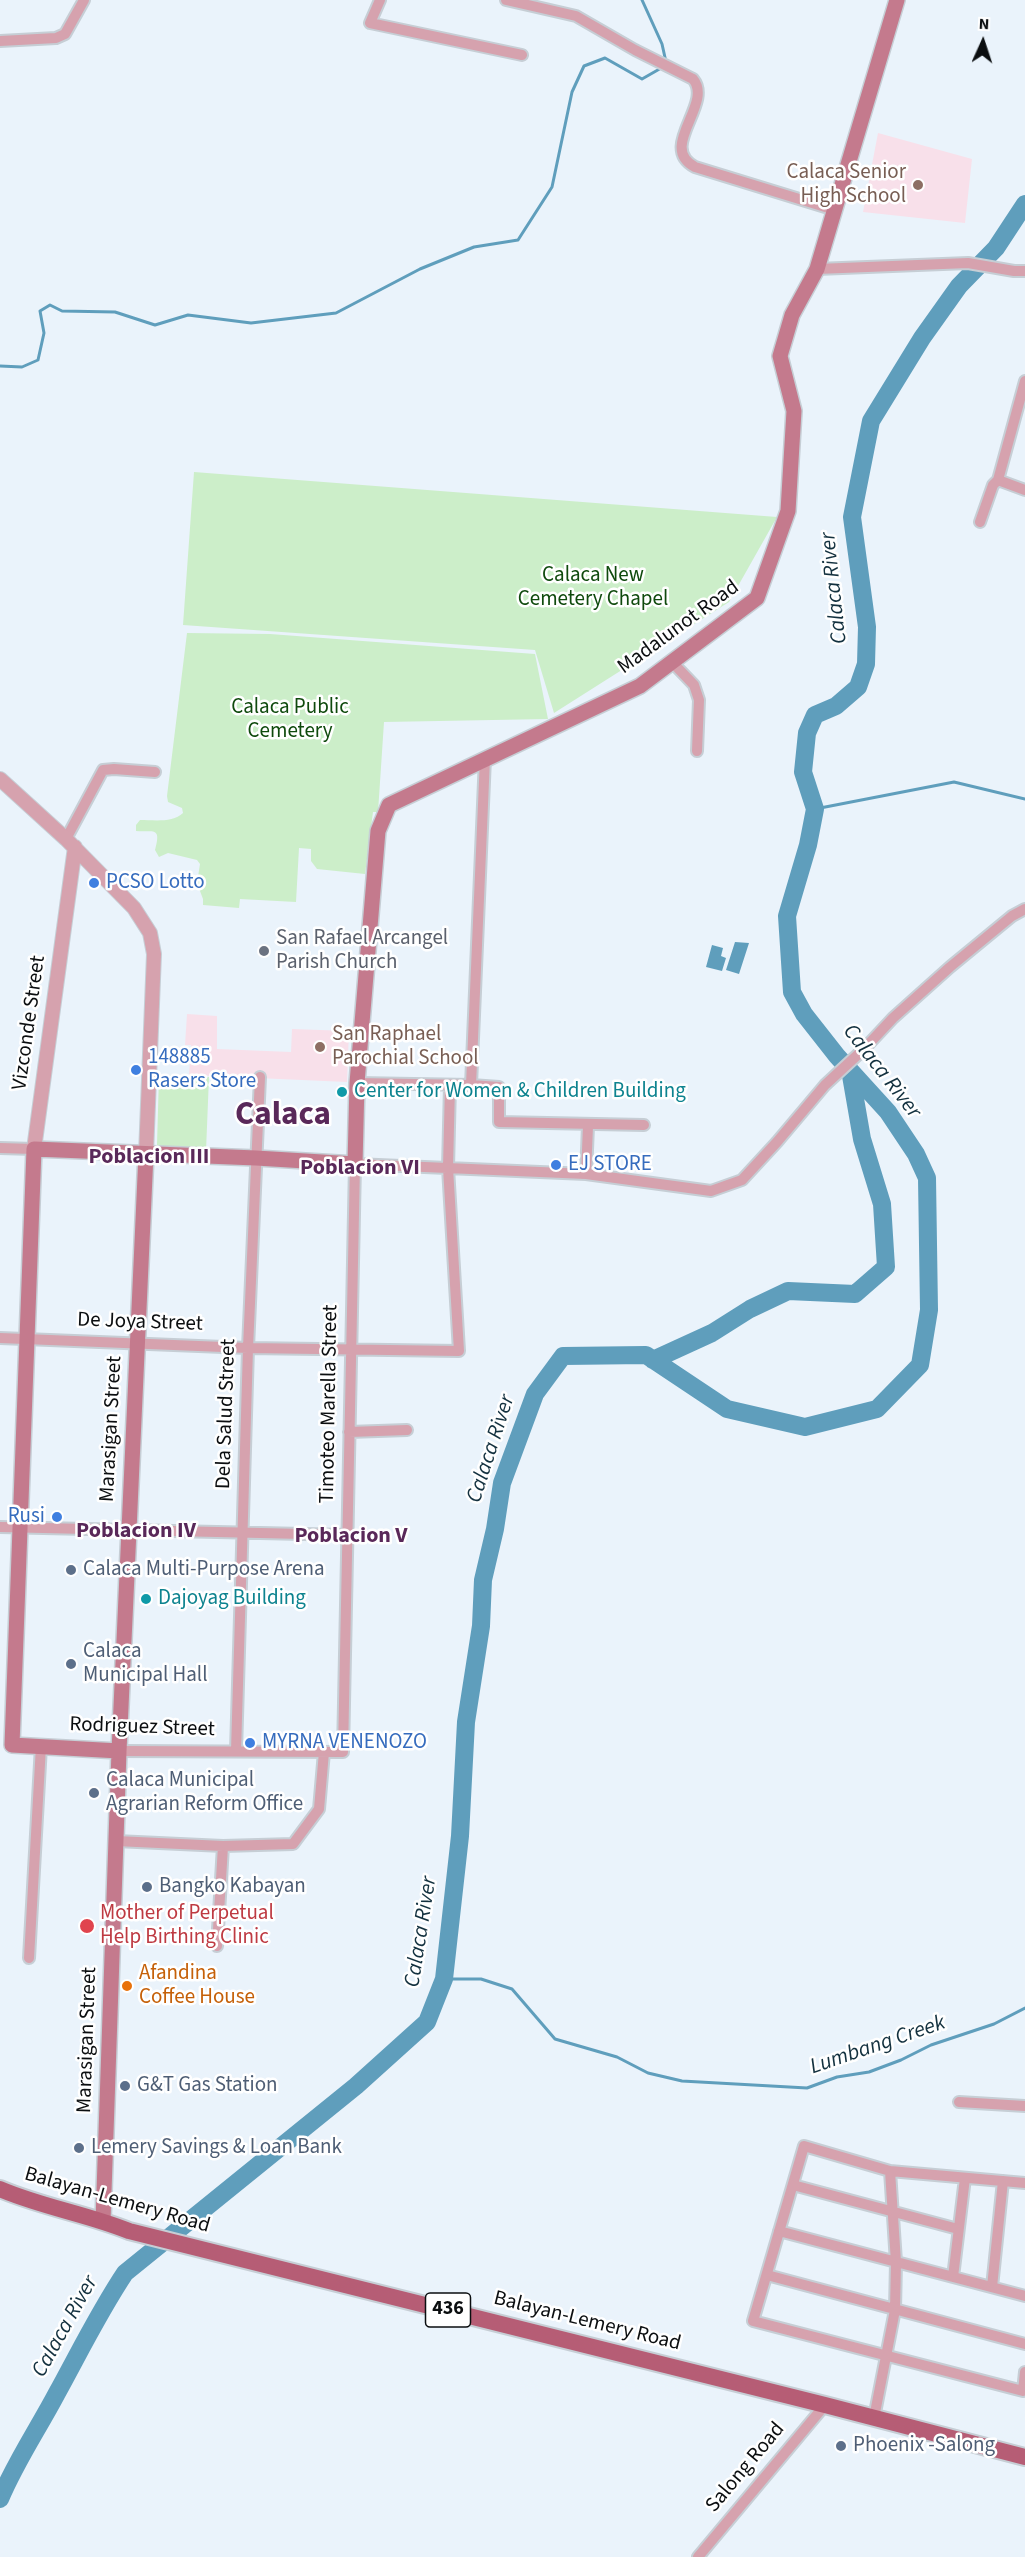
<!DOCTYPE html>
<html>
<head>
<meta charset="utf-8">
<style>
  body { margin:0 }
  #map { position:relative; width:1025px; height:2557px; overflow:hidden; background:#eaf3fb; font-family:"Source Sans 3",sans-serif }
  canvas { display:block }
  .north { position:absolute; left:953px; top:12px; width:60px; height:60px; -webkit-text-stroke:4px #fff; paint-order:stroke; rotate:3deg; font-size:16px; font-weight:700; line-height:24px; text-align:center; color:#0b0e10 }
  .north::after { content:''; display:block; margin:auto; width:21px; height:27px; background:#0b0e10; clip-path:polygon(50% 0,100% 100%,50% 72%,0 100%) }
</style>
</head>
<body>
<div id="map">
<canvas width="1025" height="2557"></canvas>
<div class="north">N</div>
</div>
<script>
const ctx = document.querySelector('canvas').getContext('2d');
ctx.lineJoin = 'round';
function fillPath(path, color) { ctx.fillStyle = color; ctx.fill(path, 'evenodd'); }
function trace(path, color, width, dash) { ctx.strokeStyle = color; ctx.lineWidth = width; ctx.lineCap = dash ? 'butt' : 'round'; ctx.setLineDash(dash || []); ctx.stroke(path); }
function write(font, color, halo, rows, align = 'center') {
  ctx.font = font + ' "Source Sans 3",sans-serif'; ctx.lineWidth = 5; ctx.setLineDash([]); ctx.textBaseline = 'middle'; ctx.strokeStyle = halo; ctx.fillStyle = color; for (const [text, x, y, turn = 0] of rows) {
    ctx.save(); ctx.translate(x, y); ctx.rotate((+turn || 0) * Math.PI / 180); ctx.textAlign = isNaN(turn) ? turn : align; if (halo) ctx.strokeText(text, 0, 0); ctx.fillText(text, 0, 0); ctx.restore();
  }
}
const education = new Path2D(`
  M878,133L972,159L965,223L863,212Z
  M187,1014L217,1016V1049L291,1052L292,1029L349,1031L347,1082L189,1075L191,1045H185Z`);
const green = new Path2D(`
  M194,472L777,517L729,602L554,713L535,650L183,625Z
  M187,633L270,634L535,654L548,719L384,722L378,812H373L365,874L317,869L311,861V849L299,848L296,902L240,899L239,908L203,905V899L197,883L200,864L197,860L168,853L159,857L155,850C162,825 152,833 136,831V825L140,820C154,820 173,823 183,813L182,808L168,802L167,796Z
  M159,1075L209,1077L206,1151L160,1149L157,1145Z`);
const water = new Path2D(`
  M735,942L749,943L739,974L726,970Z
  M712,945L723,948L721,956L726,958L722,971L706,967Z`);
const stream = new Path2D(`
  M642,0L662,44L666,62
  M0,366L22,367L38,360L44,333L40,311L50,305L62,311L115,312L155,325L188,315L251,323L336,313L420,269L474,247L518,240L552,187L572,92L584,66L605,58L642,79L663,67
  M815,809L954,782L1025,799
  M444,1979H481L512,1989L555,2039L617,2057L648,2073L682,2081L807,2088L837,2077L869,2072L901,2060L931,2045L994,2024L1025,2008`);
const river = new Path2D(`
  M653,1360L712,1333L750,1309L788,1291L855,1294L886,1267L882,1204L862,1139L850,1070
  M0,2499C16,2461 38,2429 57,2393C79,2353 99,2312 125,2273L356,2086L427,2022L444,1979L460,1836L466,1722L481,1626L483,1580L495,1529L502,1483L535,1394L563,1356L646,1355L727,1409L805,1427L877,1409L920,1365L929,1310L927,1178L916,1154L888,1112L837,1056L804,1014L792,992L787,916L808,845L815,809L803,772L807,733L815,715L836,706L858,687L866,664L867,627L852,517L871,421L922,338L959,286L996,248L1025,204`);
const minor = new Path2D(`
  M380,0L370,23L522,55
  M506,0L576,16L635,50L693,79C714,104 657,147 695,167L835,210
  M0,41L56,38L65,34L84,0
  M817,269L968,263L1014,271H1025
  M998,480L1025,490
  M980,522L993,485L998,480L1025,381
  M672,662L694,685L699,700L697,751
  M485,758L471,1085L499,1087V1122L644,1125
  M66,839L103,770L114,769L155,772
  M357,1083L471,1085
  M0,1148L34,1149
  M586,1174L588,1126
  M0,1338L248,1348L459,1351L448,1168L450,1085
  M349,1432L407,1430
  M0,1527L347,1535
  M119,1751L343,1752L355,1164L586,1174L711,1191L742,1180L777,1142L825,1085L865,1048L893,1018L950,967L1012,916L1025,909
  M236,1751L248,1348L260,1077
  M116,1841L223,1846L217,1946
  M223,1846L293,1844L319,1809L324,1752
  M29,1958L41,1746
  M959,2102L1025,2106
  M1025,2183L890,2171L804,2146L753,2321L1023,2391L1025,2372
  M793,2185L958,2229
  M779,2231L1025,2296
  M767,2275L1025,2344
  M953,2277L965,2178
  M992,2287L1003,2181
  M874,2418L895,2310L896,2262L890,2171
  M698,2557L825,2405`);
const tertiary = new Path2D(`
  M0,779L66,839L134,908L150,933L154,954L146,1154
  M34,1149L75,847`);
const secondary = new Path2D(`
  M119,1751L12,1745L34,1149L256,1158L355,1164L357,1083L378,831L389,805L640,686L757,598L788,511L794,411L780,356L792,315L817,269L897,0
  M103,2221L119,1751L146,1154`);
const primary = new Path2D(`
  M0,2189C42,2207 87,2214 129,2231L825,2405L1025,2457`);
const markers = [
  [918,185,6,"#8d6e63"],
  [94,883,6,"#3f7fe0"],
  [264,951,6,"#6b7280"],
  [320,1047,6,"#8d6e63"],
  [136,1070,6,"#3f7fe0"],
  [342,1092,6,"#0f9aa8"],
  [556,1165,6,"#3f7fe0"],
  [57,1517,6,"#3f7fe0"],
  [71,1570,6,"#5c6f8a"],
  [146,1599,6,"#0f9aa8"],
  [71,1664,6,"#5c6f8a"],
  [250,1743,6,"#3f7fe0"],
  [94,1793,6,"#5c6f8a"],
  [147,1887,6,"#5c6f8a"],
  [87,1926,8,"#e0444e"],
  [127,1986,6,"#e8710a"],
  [125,2086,6,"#5c6f8a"],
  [79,2148,6,"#5c6f8a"],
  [841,2446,6,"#5c6f8a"]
];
const shields = [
  [448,2310,45]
];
const shieldNames = [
  ["436",448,2310]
];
const educationNames = [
  ["Calaca Senior",906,173],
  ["High School",906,197],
  ["San Raphael",332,1035,"left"],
  ["Parochial School",332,1059,"left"]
];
const parkNames = [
  ["Calaca New",593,576],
  ["Cemetery Chapel",593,600],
  ["Calaca Public",290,708],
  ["Cemetery",290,732]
];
const streetNames = [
  ["Madalunot Road",679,628,-36],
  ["Vizconde Street",30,1023,-82],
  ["De Joya Street",140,1323,2],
  ["Timoteo Marella Street",330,1404,-89],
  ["Dela Salud Street",227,1414,-88],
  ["Marasigan Street",112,1429,-87],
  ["Rodriguez Street",142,1728,2],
  ["Marasigan Street",88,2040,-88],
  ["Balayan-Lemery Road",117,2201,16],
  ["Balayan-Lemery Road",587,2322,14],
  ["Salong Road",746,2468,-50]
];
const shopNames = [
  ["PCSO Lotto",106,883],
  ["148885",148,1058],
  ["Rasers Store",148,1082],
  ["EJ STORE",568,1165],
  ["Rusi",45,1517,"right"],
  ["MYRNA VENENOZO",262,1743]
];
const worshipNames = [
  ["San Rafael Arcangel",276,939],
  ["Parish Church",276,963]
];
const cultureNames = [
  ["Center for Women & Children Building",354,1092],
  ["Dajoyag Building",158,1599]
];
const serviceNames = [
  ["Calaca Multi-Purpose Arena",83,1570],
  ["Calaca",83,1652],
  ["Municipal Hall",83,1676],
  ["Calaca Municipal",106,1781],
  ["Agrarian Reform Office",106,1805],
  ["Bangko Kabayan",159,1887],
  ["G&T Gas Station",137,2086],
  ["Lemery Savings & Loan Bank",91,2148],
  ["Phoenix -Salong",853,2446]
];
const healthNames = [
  ["Mother of Perpetual",100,1914],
  ["Help Birthing Clinic",100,1938]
];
const foodNames = [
  ["Afandina",139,1974],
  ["Coffee House",139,1998]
];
const waterNames = [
  ["Calaca River",835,588,-96],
  ["Calaca River",881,1072,52],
  ["Calaca River",492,1449,-72],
  ["Calaca River",422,1932,-81],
  ["Lumbang Creek",878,2046,-19],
  ["Calaca River",66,2327,-61]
];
const neighbourhoodNames = [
  ["Poblacion III",149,1158],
  ["Poblacion VI",360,1169],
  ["Poblacion IV",136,1532],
  ["Poblacion V",351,1537]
];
const townNames = [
  ["Calaca",283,1117]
];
fillPath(education, '#f8e0ea');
fillPath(green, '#cceec9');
fillPath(water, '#5f9ebc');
trace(stream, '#5f9ebc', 3);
trace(river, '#5f9ebc', 18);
trace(minor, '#c6ced5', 14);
trace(tertiary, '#c6ced5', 16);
trace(secondary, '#c6ced5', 18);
trace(primary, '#c6ced5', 20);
trace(minor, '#d6a2ae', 10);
trace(tertiary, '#d6a2ae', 14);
trace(secondary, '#c47a8d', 15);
trace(primary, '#b65d75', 16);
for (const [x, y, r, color] of markers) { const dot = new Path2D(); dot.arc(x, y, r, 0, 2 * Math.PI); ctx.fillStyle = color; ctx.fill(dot); trace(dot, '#fff', 2); }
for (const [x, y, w] of shields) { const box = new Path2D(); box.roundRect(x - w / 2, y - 17, w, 34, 4.5); ctx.fillStyle = '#fff'; ctx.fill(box); trace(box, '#0b0e10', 1.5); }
write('bold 20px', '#0b0e10', null, shieldNames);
write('21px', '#785e54', '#fff', educationNames, 'right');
write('21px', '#0f4a0d', '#fff', parkNames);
write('21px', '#0b0e10', '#fff', streetNames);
write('21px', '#366cbe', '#fff', shopNames, 'left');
write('21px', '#5b616d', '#fff', worshipNames, 'left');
write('21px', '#0d838f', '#fff', cultureNames, 'left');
write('21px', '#4e5e75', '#fff', serviceNames, 'left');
write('21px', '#be3a42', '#fff', healthNames, 'left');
write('21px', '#c56008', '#fff', foodNames, 'left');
write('italic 22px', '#13313f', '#fff', waterNames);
write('bold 22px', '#592859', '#fff', neighbourhoodNames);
write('bold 33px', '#592859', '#fff', townNames);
</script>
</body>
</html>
